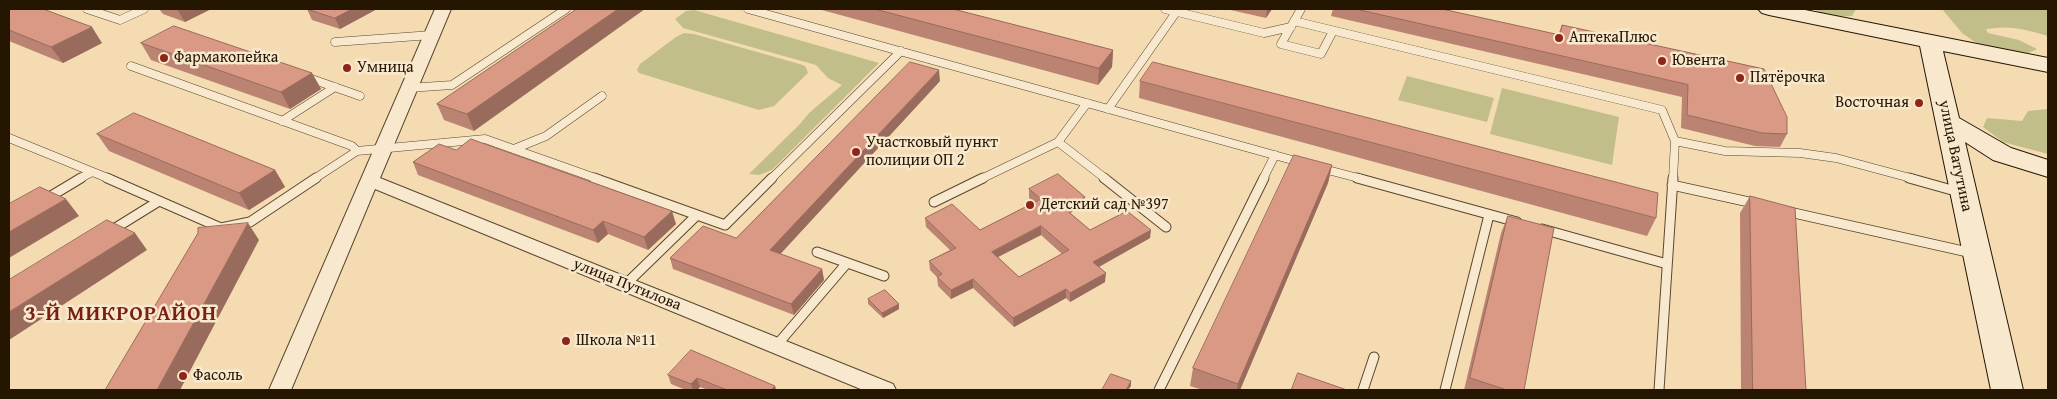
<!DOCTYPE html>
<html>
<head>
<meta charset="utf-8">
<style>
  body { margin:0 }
  #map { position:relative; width:2057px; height:399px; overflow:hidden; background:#f5dbb2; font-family:"Gentium Book Plus",serif }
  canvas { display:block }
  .frame { position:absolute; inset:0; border:10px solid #251602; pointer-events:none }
</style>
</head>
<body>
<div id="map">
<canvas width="2057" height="399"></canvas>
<div class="frame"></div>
</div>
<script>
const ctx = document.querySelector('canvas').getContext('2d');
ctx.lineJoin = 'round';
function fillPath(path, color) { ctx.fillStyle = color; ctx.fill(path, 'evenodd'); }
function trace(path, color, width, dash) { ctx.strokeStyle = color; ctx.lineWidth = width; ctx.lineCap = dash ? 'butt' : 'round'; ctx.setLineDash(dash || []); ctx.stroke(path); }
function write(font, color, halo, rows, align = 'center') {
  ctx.font = font + ' "Gentium Book Plus",serif'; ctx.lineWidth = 5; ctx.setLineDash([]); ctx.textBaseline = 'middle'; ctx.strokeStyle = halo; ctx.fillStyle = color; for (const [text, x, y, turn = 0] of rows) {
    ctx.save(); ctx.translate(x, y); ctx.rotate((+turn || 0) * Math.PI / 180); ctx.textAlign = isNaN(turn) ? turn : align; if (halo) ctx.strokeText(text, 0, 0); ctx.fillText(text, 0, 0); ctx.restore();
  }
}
const green = new Path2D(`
  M1814,9H1856L1852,16C1839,17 1825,16 1814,9Z
  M1942,9H2048V36C2023,29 2013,25 1986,29L1988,33L2019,40L2037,49L2026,54L1996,49L1975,42L1962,33Z
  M694,10L879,63L772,170L759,175L749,174L800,124L809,113L842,85L828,78L816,65L683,28L675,19L686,11Z
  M684,33L694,34L803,65L806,67L808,73L774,106L759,110L639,73L637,70L640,64L676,37Z
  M1407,76L1494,98L1487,122L1398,100Z
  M1502,88L1619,117L1612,165L1490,134Z
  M2048,109V154L2003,142L1983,127L1987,118L2022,121L2028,111Z`);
const serviceFar1 = new Path2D(`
  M87,9L120,20L144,9
  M748,9L1303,163
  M1165,9L1264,33L1291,27
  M1301,9L1281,44L1321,54L1333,31
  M1294,21L1662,110L1675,141L1725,151L1800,153L1836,158L1914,179
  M335,42L432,35
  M131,66L352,146L357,151
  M306,77L360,96
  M408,88L452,85L566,9
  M1108,109L1177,11
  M282,121L335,87
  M9,138L110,179
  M1058,142L1087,103
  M514,149L546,136L602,96
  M1320,168L1362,179
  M79,179L92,172
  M314,179L357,151L485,139L598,179
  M771,179L901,51
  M981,179L1058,142L1106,179
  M1263,179L1275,155
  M1673,179L1675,141`);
const service = new Path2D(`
  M107,178L221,228L250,222L316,178
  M594,178L725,225L772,178
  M1104,178L1166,227
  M1357,178L1517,222
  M1909,178L1959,192
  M1672,185L1758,204
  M46,199L81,178
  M934,202L983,178
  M1785,211L1972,253
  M1542,229L1667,264
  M109,232L159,201
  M817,252L884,276
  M625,285L697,215
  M776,346L847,263
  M1159,390L1264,178
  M1363,390L1374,357
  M1445,390L1489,215
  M1659,390L1673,178`);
const minor = new Path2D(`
  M435,9H451L380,178L893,384L896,390H863L375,189L291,390H269Z`);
const secondary = new Path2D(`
  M1758,9H1800L2048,58V72L1943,51L1959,118L2011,148L2048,160V177L1993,160L1965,142L2023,390H1991L1920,46L1769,15L1762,13Z`);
const wall = new Path2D(`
  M9,9L102,43L63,63L9,41Z
  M159,9H211L185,22L163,14Z
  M307,9H377L340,29L312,20Z
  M577,9L474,131L444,120L437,104Z
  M818,9H953L1113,50L1112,67L1098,85Z
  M1226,9H1272L1266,18Z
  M1333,9H1442L1558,35L1562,25L1764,69L1787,134L1780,147L1755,146L1681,128L1682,97L1331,16Z
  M141,43L312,73L321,89L290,109L151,60Z
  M940,81L780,254L822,269L824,280L794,315L673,269L670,258L736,238Z
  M1140,81L1656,218L1647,236L1139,98Z
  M97,134L275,170L285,187L249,210L109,151Z
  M456,150L676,224L648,250L608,234L598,243L418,175L413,162Z
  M1332,165L1328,183L1240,390H1203L1190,386L1193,368Z
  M1029,189L1085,197V205L1070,213L1090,230L1150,238L1099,267L1105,282L1070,302L1066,298L1014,327L973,288L951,299L938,286L937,277L930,270L929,261L950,250L926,227L925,218L980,230L1035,202L1029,198ZM1041,235L1062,254L1019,277L998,257Z
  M1750,196L1806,390H1741L1740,213Z
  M1508,216L1524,390H1464L1501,233Z
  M868,299L899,304V309L883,318L868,304Z
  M668,375L775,386L776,390H708L700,387L697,390H686L671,384Z`);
const shadedWall = new Path2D(`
  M177,9H211L185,22Z
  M352,9H377L340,29L335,18Z
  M618,9H645L474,131L467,114Z
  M1267,9H1272L1266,18Z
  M92,27L102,43L63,63L51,47Z
  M1113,50L1112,67L1098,85L1099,68Z
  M939,70L940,81L773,262L770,250Z
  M312,73L321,89L290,109L281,92Z
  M1332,165L1328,183L1240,390H1237L1238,384Z
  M275,170L285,187L249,210L239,193Z
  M1085,197V205L1064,216V208Z
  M66,199L79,216L9,258V232Z
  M672,211L676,224L648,250L644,237Z
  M603,221L608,234L598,243L593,230Z
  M248,223L259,240L180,390H157Z
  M1041,226V235L992,260V252Z
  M1151,230L1150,238L1093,270V262Z
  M135,233L147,250L9,340V312Z
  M822,269L824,280L794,315L791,304Z
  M1106,273L1105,282L1070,302V293Z
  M973,279V288L951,299V290Z
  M1066,289V298L1014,327L1013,318Z
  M899,304V309L883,318L882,313Z
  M697,378L700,387L697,390H693L691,384Z
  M1131,381V386L1128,390H1126Z
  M775,386L776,390H771Z`);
const building = new Path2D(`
  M9,9H43L92,27L51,47L9,30Z
  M307,9H352L335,18Z
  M577,9H618L467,114L437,104Z
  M875,9H953L1113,50L1099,68Z
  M1356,9H1442L1560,35L1562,25L1764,69L1787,117V134L1762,133L1687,115L1688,85Z
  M174,26L312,73L281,92L141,43Z
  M910,62L939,70L770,250L822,269L791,304L670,258L703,226L736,238Z
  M1153,62L1658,193L1656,218L1140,81Z
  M134,113L275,170L239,193L97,134Z
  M471,139L672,211L644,237L603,221L593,230L413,162L439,144L456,150Z
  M1294,155L1332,165L1238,384L1193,368Z
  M1058,174L1085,197L1064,208L1090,230L1127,211L1151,230L1093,262L1106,273L1070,293L1066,289L1013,318L973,279L951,290L937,277L942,274L929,261L956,248L925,218L952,204L980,230L1041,199L1029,189ZM1041,226L1069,250L1019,277L992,252Z
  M40,187L66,199L9,232V204Z
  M1750,196L1795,208L1806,390H1753Z
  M1508,216L1554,228L1524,390H1507L1470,378Z
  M107,220L135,233L9,312V280Z
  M248,223L157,390H105L198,233V228Z
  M885,290L899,304L882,313L868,299Z
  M691,350L775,386L771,390H727L697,378L691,384L668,375Z
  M1298,373L1347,390H1296L1292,389Z
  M1111,374L1131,381L1126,390H1102Z`);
const markers = [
  [1559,38,5,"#8f2418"],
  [164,58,5,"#8f2418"],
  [1662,61,5,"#8f2418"],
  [347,68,5,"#8f2418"],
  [1740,78,5,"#8f2418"],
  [1919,103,5,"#8f2418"],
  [856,152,5,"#8f2418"],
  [1030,205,5,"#8f2418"],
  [566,341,5,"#8f2418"],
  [183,376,5,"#8f2418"]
];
const poiNames = [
  ["АптекаПлюс",1569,38],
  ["Фармакопейка",174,58],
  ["Ювента",1672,61],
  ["Умница",357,68],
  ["Пятёрочка",1750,78],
  ["Восточная",1909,103,"right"],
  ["Участковый пункт",866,143],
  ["полиции ОП 2",866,161],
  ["Детский сад №397",1040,205],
  ["Школа №11",576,341],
  ["Фасоль",193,376]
];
const streetNames = [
  ["улица Ватутина",1955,156,78],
  ["улица Путилова",627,285,22]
];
const districtNames = [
  ["3-Й МИКРОРАЙОН",121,315]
];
fillPath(green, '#c1be89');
trace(serviceFar1, '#59472e', 9);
trace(service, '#59472e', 11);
trace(minor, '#59472e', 2);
trace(secondary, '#251602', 2);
trace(serviceFar1, '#f8e8cd', 8);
trace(service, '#f8e8cd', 9);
fillPath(minor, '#f8e8cd');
fillPath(secondary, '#f8e8cd');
fillPath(wall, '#bb8472');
fillPath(shadedWall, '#996b5c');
fillPath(building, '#da9984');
trace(building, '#996b5c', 1);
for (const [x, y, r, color] of markers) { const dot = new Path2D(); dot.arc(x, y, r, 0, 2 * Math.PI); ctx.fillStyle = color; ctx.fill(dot); trace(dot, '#f8e8cd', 2); }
write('16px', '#251602', '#f8e8cd', poiNames, 'left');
write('16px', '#251602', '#f8e8cd', streetNames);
ctx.letterSpacing = '1px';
write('bold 21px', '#7a1f14', '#f8e8cd', districtNames);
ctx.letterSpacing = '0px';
</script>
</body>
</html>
